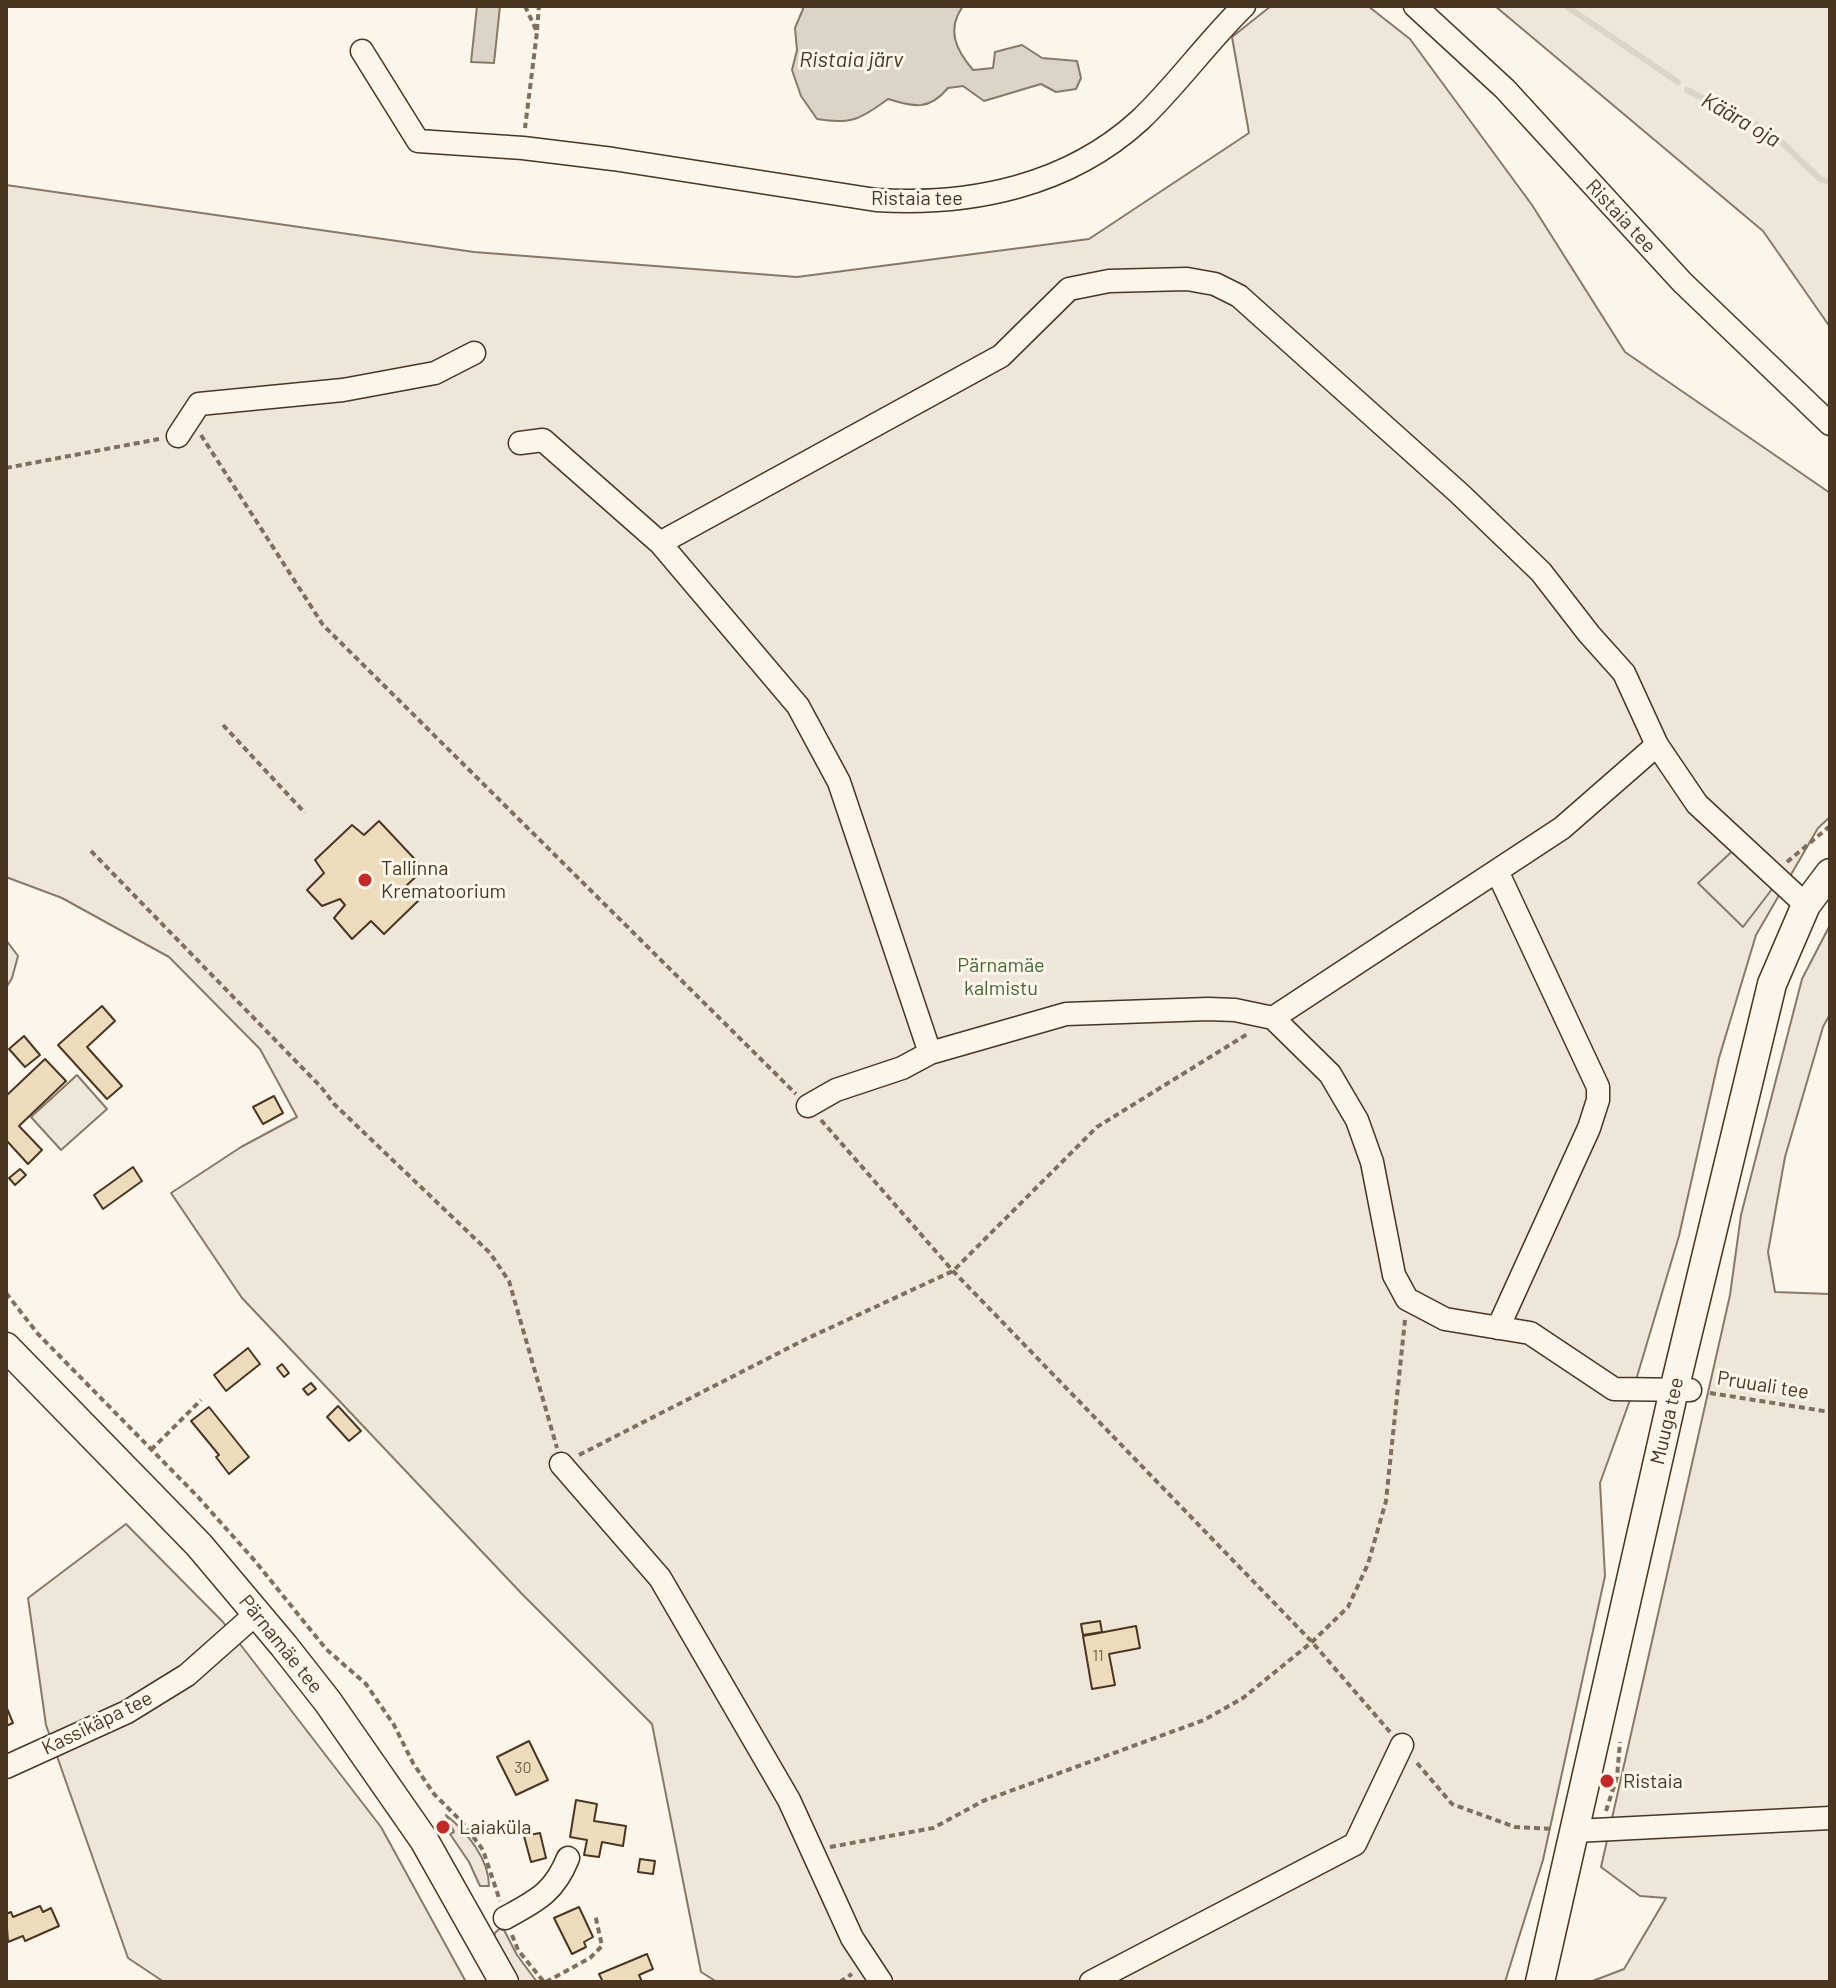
<!DOCTYPE html>
<html>
<head>
<meta charset="utf-8">
<style>
  body { margin:0 }
  #map { position:relative; width:1836px; height:1988px; overflow:hidden; background:#fbf6e9; font-family:Barlow,sans-serif }
  canvas { display:block }
  .frame { position:absolute; inset:0; border:8px solid #4a3520; pointer-events:none }
</style>
</head>
<body>
<div id="map">
<canvas width="1836" height="1988"></canvas>
<div class="frame"></div>
</div>
<script>
const ctx = document.querySelector('canvas').getContext('2d');
ctx.lineJoin = 'round';
function fillPath(path, color) { ctx.fillStyle = color; ctx.fill(path, 'evenodd'); }
function trace(path, color, width, dash) { ctx.strokeStyle = color; ctx.lineWidth = width; ctx.lineCap = dash ? 'butt' : 'round'; ctx.setLineDash(dash || []); ctx.stroke(path); }
function write(font, color, halo, rows, align = 'center') {
  ctx.font = font + ' Barlow,sans-serif'; ctx.lineWidth = 6; ctx.setLineDash([]); ctx.textBaseline = 'middle'; ctx.strokeStyle = halo; ctx.fillStyle = color; for (const [text, x, y, turn = 0] of rows) {
    ctx.save(); ctx.translate(x, y); ctx.rotate((+turn || 0) * Math.PI / 180); ctx.textAlign = isNaN(turn) ? turn : align; if (halo) ctx.strokeText(text, 0, 0); ctx.fillText(text, 0, 0); ctx.restore();
  }
}
const green = new Path2D(`
  M1271,6H1368L1410,39L1532,205L1625,352L1830,493V817L1818,828L1756,935L1719,1058L1679,1236L1630,1400L1600,1483L1605,1576L1543,1860L1505,1982H717L701,1972L652,1724L523,1595L242,1298L171,1193L241,1147L297,1117L260,1049L169,957L62,898L6,877V185L474,252L797,277L1089,239L1249,133L1232,37Z
  M1495,6H1830V327L1763,231Z
  M1830,925V1014L1823,1027L1785,1157L1768,1252L1775,1292L1830,1294V1982H1590L1624,1969L1666,1898L1640,1896L1601,1867L1730,1295L1741,1215L1802,979Z
  M126,1524L223,1622L381,1827L466,1982H164L128,1958L46,1725L28,1598Z
  M446,1815C467,1832 489,1859 489,1886H480L469,1862L450,1834L454,1832Z
  M499,1929L504,1930L517,1955L537,1982H516L493,1940L495,1933Z`);
const parking = new Path2D(`
  M1740,844L1779,880L1743,927L1698,883Z
  M6,940L18,956L12,978L6,988Z
  M77,1075L107,1109L61,1150L31,1117Z`);
const water = new Path2D(`
  M477,6H500L494,63L471,62Z
  M802,6H963C946,30 956,50 973,70L993,68L995,52L1022,45L1042,58L1077,61L1081,78L1076,89L1056,92L1041,84L984,101L963,86L948,88C929,111 914,107 888,99C861,119 851,125 817,119L801,96L792,70L797,50L795,28L803,9Z`);
const stream = new Path2D(`
  M1566,6L1678,82
  M1687,90L1771,132L1820,179L1830,182`);
const building = new Path2D(`
  M379,821L424,869L406,886L419,900L384,934L371,921L352,939L334,918L345,905L340,899L322,906L307,890L324,873L315,860L352,825L364,835Z
  M102,1006L115,1021L87,1047L122,1086L107,1099L58,1045Z
  M24,1036L40,1055L25,1067L9,1049Z
  M45,1059L66,1081L19,1126L42,1150L28,1164L6,1140V1096Z
  M274,1096L283,1113L263,1124L253,1107Z
  M133,1167L142,1181L103,1209L94,1195Z
  M20,1169L26,1175L15,1185L9,1178Z
  M248,1348L260,1364L226,1391L214,1375Z
  M282,1364L289,1373L284,1377L277,1368Z
  M311,1383L316,1389L308,1395L303,1389Z
  M338,1406L361,1431L349,1441L327,1417Z
  M209,1407L249,1457L229,1474L216,1457L219,1455L191,1421Z
  M1100,1621L1102,1632L1083,1635L1081,1624Z
  M1136,1626L1140,1648L1109,1654L1115,1685L1092,1689L1083,1636Z
  M6,1706L13,1723L6,1726Z
  M529,1741L548,1780L516,1795L497,1757Z
  M1609,1776L1615,1778L1612,1790L1607,1788Z
  M576,1800L597,1804L594,1821L626,1826L623,1846L602,1842L599,1857L584,1855L587,1840L570,1837Z
  M540,1833L546,1858L531,1862L524,1836Z
  M640,1859L655,1861L653,1874L638,1872Z
  M40,1906L43,1912L51,1908L59,1926L25,1941L23,1936L8,1942L6,1914L11,1912L13,1917Z
  M579,1907L593,1937L584,1942L586,1947L572,1954L554,1918Z
  M647,1954L653,1969L639,1975L642,1982H603L599,1974Z`);
const path = new Path2D(`
  M525,6L537,32L525,128
  M537,30L539,6
  M201,435L323,625L796,1094
  M6,468L159,439
  M223,725L305,813
  M91,851L321,1087L334,1104L490,1253L509,1281L557,1448
  M1787,862L1830,826
  M821,1120L953,1271L1312,1642L1390,1732
  M6,1293L38,1334L198,1497L255,1561L326,1649L366,1684L394,1725L413,1763L434,1794L463,1823L483,1850L500,1901
  M1710,1393L1830,1412
  M151,1450L201,1400
  M579,1455L806,1339L953,1271L1097,1127L1249,1033
  M1417,1763L1452,1804L1515,1827L1553,1829
  M1606,1811L1617,1777L1620,1742
  M830,1847L933,1828L983,1801L1204,1720L1243,1698L1312,1642L1348,1607L1368,1564L1386,1501L1405,1320
  M512,1935L518,1950L544,1982
  M546,1982L590,1958L602,1946L595,1914
  M840,1982L852,1974`);
const minor = new Path2D(`
  M1415,6L1505,89L1682,282L1830,424
  M362,51L418,141L523,148L613,159L876,200C971,206 1068,186 1140,120C1177,85 1207,42 1244,6
  M178,436L199,404L343,390L435,373L474,353
  M520,443L543,440L660,543L798,706L839,782L930,1053
  M660,543L1001,356L1069,289L1109,281L1187,279L1215,284L1239,296L1460,494L1541,572L1589,634L1624,673L1657,745
  M1497,871L1598,1087V1100L1589,1128L1498,1328
  M1273,1018L1562,828L1657,745L1697,804L1806,905
  M808,1106L836,1090L902,1068L930,1053L1066,1014L1208,1009L1235,1010L1273,1018L1330,1074L1357,1120L1372,1162L1394,1275L1407,1299L1445,1319L1530,1333L1614,1389L1690,1390
  M561,1464L660,1578L789,1800L852,1938L881,1982
  M6,1767L127,1712L187,1675L258,1612
  M1575,1831L1830,1818
  M505,1918C536,1901 554,1893 568,1858
  M1091,1982L1355,1844L1402,1745`);
const major = new Path2D(`
  M6,1347L199,1545L284,1646L328,1702L424,1840L504,1982
  M1540,1982L1674,1390L1772,984L1806,905L1830,873`);
const markers = [
  [365,880,8,"#c62828"],
  [1607,1781,8,"#c62828"],
  [443,1827,8,"#c62828"]
];
const numberNames = [
  ["11",1098,1656],
  ["30",523,1768]
];
const streetNames = [
  ["Ristaia tee",917,198],
  ["Ristaia tee",1621,216,47],
  ["Pruuali tee",1763,1385,9],
  ["Muuga tee",1667,1421,-77],
  ["Pärnamäe tee",281,1644,51],
  ["Kassikäpa tee",97,1723,-26]
];
const poiNames = [
  ["Tallinna",381,868],
  ["Krematoorium",381,891],
  ["Ristaia",1623,1781],
  ["Laiaküla",459,1827]
];
const parkNames = [
  ["Pärnamäe",1001,965],
  ["kalmistu",1001,988]
];
const waterNames = [
  ["Ristaia järv",851,60],
  ["Käära oja",1741,120,30]
];
fillPath(green, '#ede6d9');
trace(green, '#887966', 2);
fillPath(parking, '#ede7d9');
trace(parking, '#887966', 2);
fillPath(water, '#dcd4c6');
trace(water, '#887966', 2);
trace(stream, '#dcd4c6', 6);
fillPath(building, '#ecdcbc');
trace(building, '#4a3520', 2);
trace(minor, '#4a3520', 25);
trace(major, '#4a3520', 31);
trace(path, '#7f6f5c', 4, [6, 4]);
trace(minor, '#fbf6e9', 22);
trace(major, '#fbf6e9', 28);
for (const [x, y, r, color] of markers) { const dot = new Path2D(); dot.arc(x, y, r, 0, 2 * Math.PI); ctx.fillStyle = color; ctx.fill(dot); trace(dot, '#fbf6e9', 3); }
write('16px', '#725f47', null, numberNames);
write('20px', '#4a3520', '#fbf6e9', streetNames);
write('20px', '#4a3520', '#fbf6e9', poiNames, 'left');
write('20px', '#436837', '#fbf6e9', parkNames);
write('italic 22px', '#4a3520', '#fbf6e9', waterNames);
</script>
</body>
</html>
